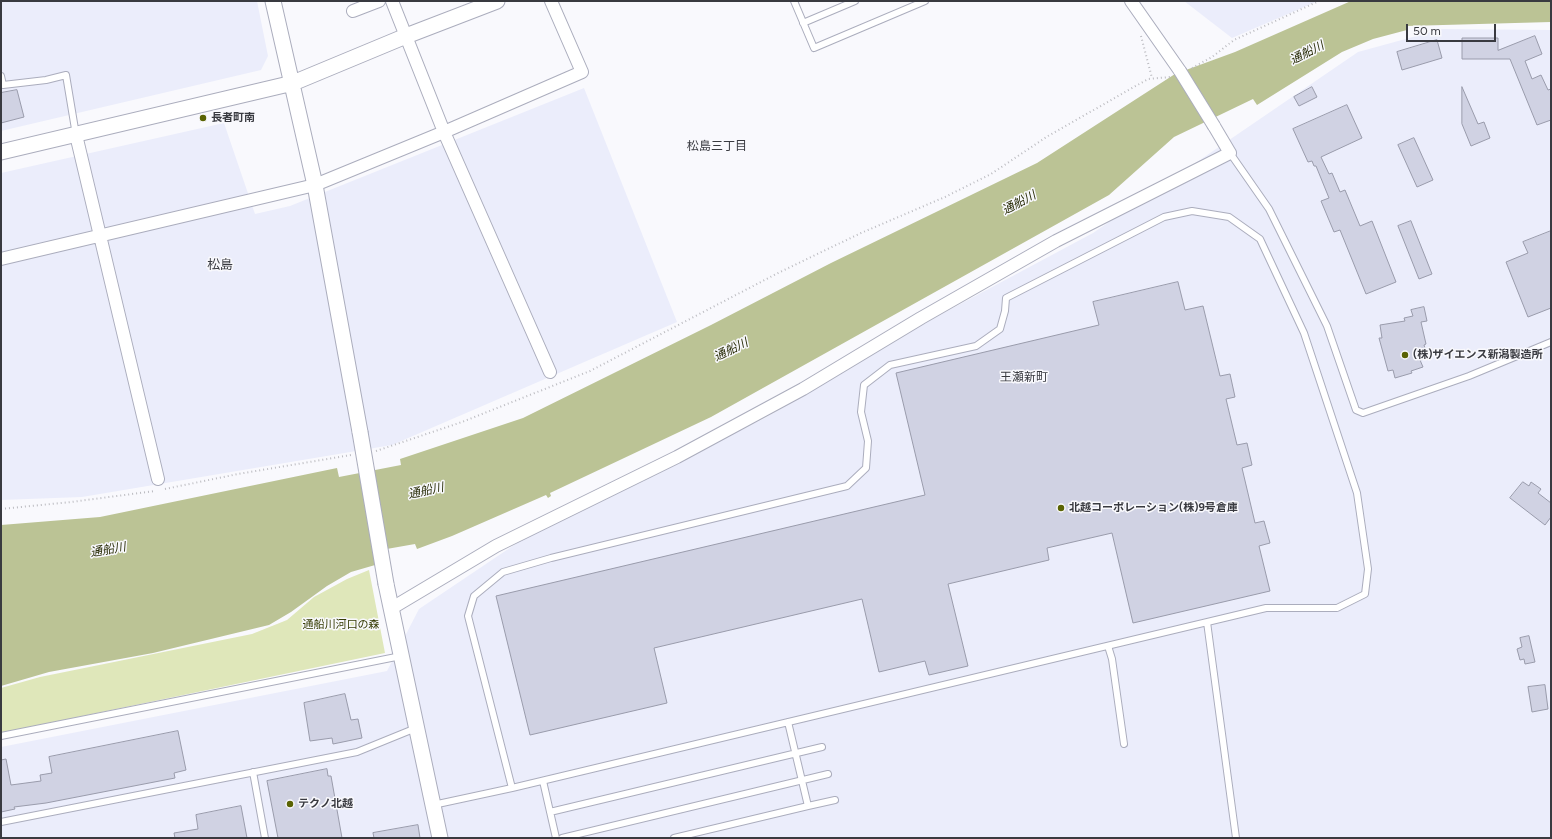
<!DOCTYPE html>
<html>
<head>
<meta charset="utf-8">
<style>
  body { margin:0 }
  #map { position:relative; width:1552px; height:839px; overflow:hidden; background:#f9f9fd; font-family:Figtree,sans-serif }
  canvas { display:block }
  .frame { position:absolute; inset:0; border:2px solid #393a40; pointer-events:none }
  .scale { position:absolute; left:1406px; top:24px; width:90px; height:18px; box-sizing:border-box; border:2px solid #393a40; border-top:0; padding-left:5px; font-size:12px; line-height:14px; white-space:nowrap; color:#393a40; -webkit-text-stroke:3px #f9f9fd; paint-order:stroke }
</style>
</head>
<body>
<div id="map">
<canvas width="1552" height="839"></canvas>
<div class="frame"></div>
<div class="scale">50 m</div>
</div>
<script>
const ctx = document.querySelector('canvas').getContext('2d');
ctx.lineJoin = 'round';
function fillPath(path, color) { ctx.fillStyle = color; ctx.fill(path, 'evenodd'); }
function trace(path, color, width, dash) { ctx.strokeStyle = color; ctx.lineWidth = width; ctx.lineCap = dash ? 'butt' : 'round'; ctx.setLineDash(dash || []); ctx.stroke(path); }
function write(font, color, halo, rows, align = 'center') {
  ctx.font = font + ' Figtree,"Noto Sans JP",sans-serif'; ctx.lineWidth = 3; ctx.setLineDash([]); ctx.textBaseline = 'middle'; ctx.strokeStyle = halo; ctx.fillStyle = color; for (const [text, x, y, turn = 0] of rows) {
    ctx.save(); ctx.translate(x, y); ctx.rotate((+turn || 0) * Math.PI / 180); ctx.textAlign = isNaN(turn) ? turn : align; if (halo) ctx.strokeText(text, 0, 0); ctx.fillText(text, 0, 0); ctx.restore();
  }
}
const built = new Path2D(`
  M1,1H257L268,56L261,70L1,131Z
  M1184,1H1318L1232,38Z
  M1442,29L1551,30V838H1V747L387,671L419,609L532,533L765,418L936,317L1093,233L1358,52Z
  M584,88L677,322L392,445L82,497L1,500V173L224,123L255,214L290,206Z`);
const green = new Path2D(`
  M369,570L385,653L1,733V688L40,677L252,634L287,620L314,597L347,579Z`);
const water = new Path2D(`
  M1351,1H1551V22L1407,26V30L1373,39L1342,52L1257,105L1253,99L1174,137L1109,195L711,417L550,493L551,496L548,498L546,495L452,536L417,549L415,544L381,550L382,563L351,572L327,586L291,612L269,625L153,653L49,672L1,686V525L100,517L337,468L339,477L401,465L400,459L523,418L711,325L831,263L1037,163L1175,74L1235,52Z`);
const building = new Path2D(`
  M1535,36L1542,54L1525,61L1532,79L1541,75L1548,90L1551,89V120L1537,125L1510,59H1462V38H1498V50Z
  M1437,40L1442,58L1402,70L1397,52Z
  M1312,87L1317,97L1299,106L1294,97Z
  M1462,87L1478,124L1484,122L1490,138L1471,146L1462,124Z
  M17,90L24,117L1,123V93Z
  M1347,105L1362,138L1321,157L1329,174L1332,173L1340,192L1345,190L1360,226L1372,221L1396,282L1366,294L1340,230L1334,232L1321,201L1329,198L1316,166H1314L1312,161L1308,162L1293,129Z
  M1414,138L1433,180L1417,187L1398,145Z
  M1411,221L1432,274L1419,279L1398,226Z
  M1551,231V308L1528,317L1506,262L1528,253L1523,242Z
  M1178,282L1185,310L1203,306L1220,376L1230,374L1235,397L1226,399L1237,445L1247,443L1252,465L1242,468L1255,523L1264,521L1270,543L1259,546L1270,591L1133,623L1112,533L1047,548L1049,560L948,584L968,666L929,675L925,661L879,672L862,599L654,648L667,703L530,735L496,596L925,495L896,373L1099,325L1093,302Z
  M1424,307L1427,321L1421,322L1426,344L1424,345L1428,358L1420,360L1423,367L1411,371L1412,373L1395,378L1393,370L1388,371L1379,338H1382L1380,325L1405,321L1404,318L1413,316L1411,310Z
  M1523,482L1529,486L1531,482L1541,489L1538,493L1551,503V517L1545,525L1510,498Z
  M1529,636L1535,662L1525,664L1524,659L1520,660L1517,649L1522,647L1520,638Z
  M1545,685L1548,709L1532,712L1528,687Z
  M345,694L351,720L358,719L362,738L333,744L332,738L310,741L304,703Z
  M178,731L186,770L174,773L175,778L46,803L14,807L15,809L1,812V760L6,759L11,785L41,781L40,775L52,773L49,757Z
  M327,769L328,776H331L342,838H278L267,781Z
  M241,806L247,838H175L174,833L198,829L196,815Z
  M418,825L420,838H374L373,833Z`);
const path = new Path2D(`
  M1141,36L1152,78
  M1192,68L1212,57L1234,40L1319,1
  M376,451L462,422L590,371L780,272L861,233L945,197L991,174L1048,136L1148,79L1170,77
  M165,489L238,474L351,455
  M1,509L71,502L155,491`);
const service = new Path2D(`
  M794,1L814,48L925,1
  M803,23L855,1
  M1,76L3,85L46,80L66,75L76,135
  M1230,153L1269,209L1327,326L1356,410L1363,413L1469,376L1551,342
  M1192,211L1229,217L1260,239L1304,333L1357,493L1368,569L1365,594L1337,608H1266L512,788L468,616L474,596L503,572L551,558L847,486L866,468L868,441L861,412L864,385L890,365L976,346L1000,329L1005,311L1006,298L1164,217Z
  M1207,622L1236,838
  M1108,646L1112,659L1124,744
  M1,736L401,656
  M253,772L265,838
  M543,781L556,838
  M433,805L512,788
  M808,806L835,800
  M550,812L822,747
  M1,822L357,752L416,728
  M562,838L828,774
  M674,838L808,806L788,722`);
const minor = new Path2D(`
  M392,1L444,132L550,372
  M1131,1L1180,71
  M353,11L379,1
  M76,135L158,479
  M1,259L315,185L444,132L582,72L551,1
  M392,608L496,546L677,457L803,389L921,318L1056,241L1230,153L1214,126`);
const tertiary = new Path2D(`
  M273,1L315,185L360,432
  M1,152L293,83L406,36L497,1
  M386,584L440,838`);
const minorBridge = new Path2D(`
  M1180,71L1214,126`);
const tertiaryBridge = new Path2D(`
  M360,432L386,584`);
const markers = [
  [203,118,4,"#5a6303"],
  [1405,355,4,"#5a6303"],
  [1061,508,4,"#5a6303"],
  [290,804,4,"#5a6303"]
];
const poiNames = [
  ["長者町南",211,118],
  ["(株)ザイエンス新潟製造所",1413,355],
  ["北越コーポレーション(株)9号倉庫",1069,508],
  ["テクノ北越",298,804]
];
const parkNames = [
  ["通船川河口の森",341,625]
];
const waterNames = [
  ["通船川",1307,53,-27],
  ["通船川",1019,203,-28],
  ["通船川",731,350,-26],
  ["通船川",426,491,-12],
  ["通船川",108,550,-10]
];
const neighbourhoodNames = [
  ["松島三丁目",717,146],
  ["王瀬新町",1024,377]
];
const quarterNames = [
  ["松島",220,265]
];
fillPath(built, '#ebedfb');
fillPath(green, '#dfe7ba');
fillPath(water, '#bbc395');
fillPath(building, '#d0d2e3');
trace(building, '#9a9cac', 1);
trace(service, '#abadbd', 8);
trace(minor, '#abadbd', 14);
trace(tertiary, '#abadbd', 17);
trace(path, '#bcbcc1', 2, [1, 3]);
trace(service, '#fff', 6);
trace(minor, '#fff', 12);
trace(tertiary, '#fff', 15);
trace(minorBridge, '#abadbd', 14, []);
trace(tertiaryBridge, '#abadbd', 17, []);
trace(minorBridge, '#fff', 12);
trace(tertiaryBridge, '#fff', 15);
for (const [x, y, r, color] of markers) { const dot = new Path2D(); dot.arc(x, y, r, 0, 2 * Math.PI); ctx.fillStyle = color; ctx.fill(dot); trace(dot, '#f9f9fd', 1.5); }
write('bold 11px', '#393a40', '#f9f9fd', poiNames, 'left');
write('11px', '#363c04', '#f9f9fd', parkNames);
write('italic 12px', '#282c07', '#f9f9fd', waterNames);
write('12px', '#393a40', '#f9f9fd', neighbourhoodNames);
write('13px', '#393a40', '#f9f9fd', quarterNames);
</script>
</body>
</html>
